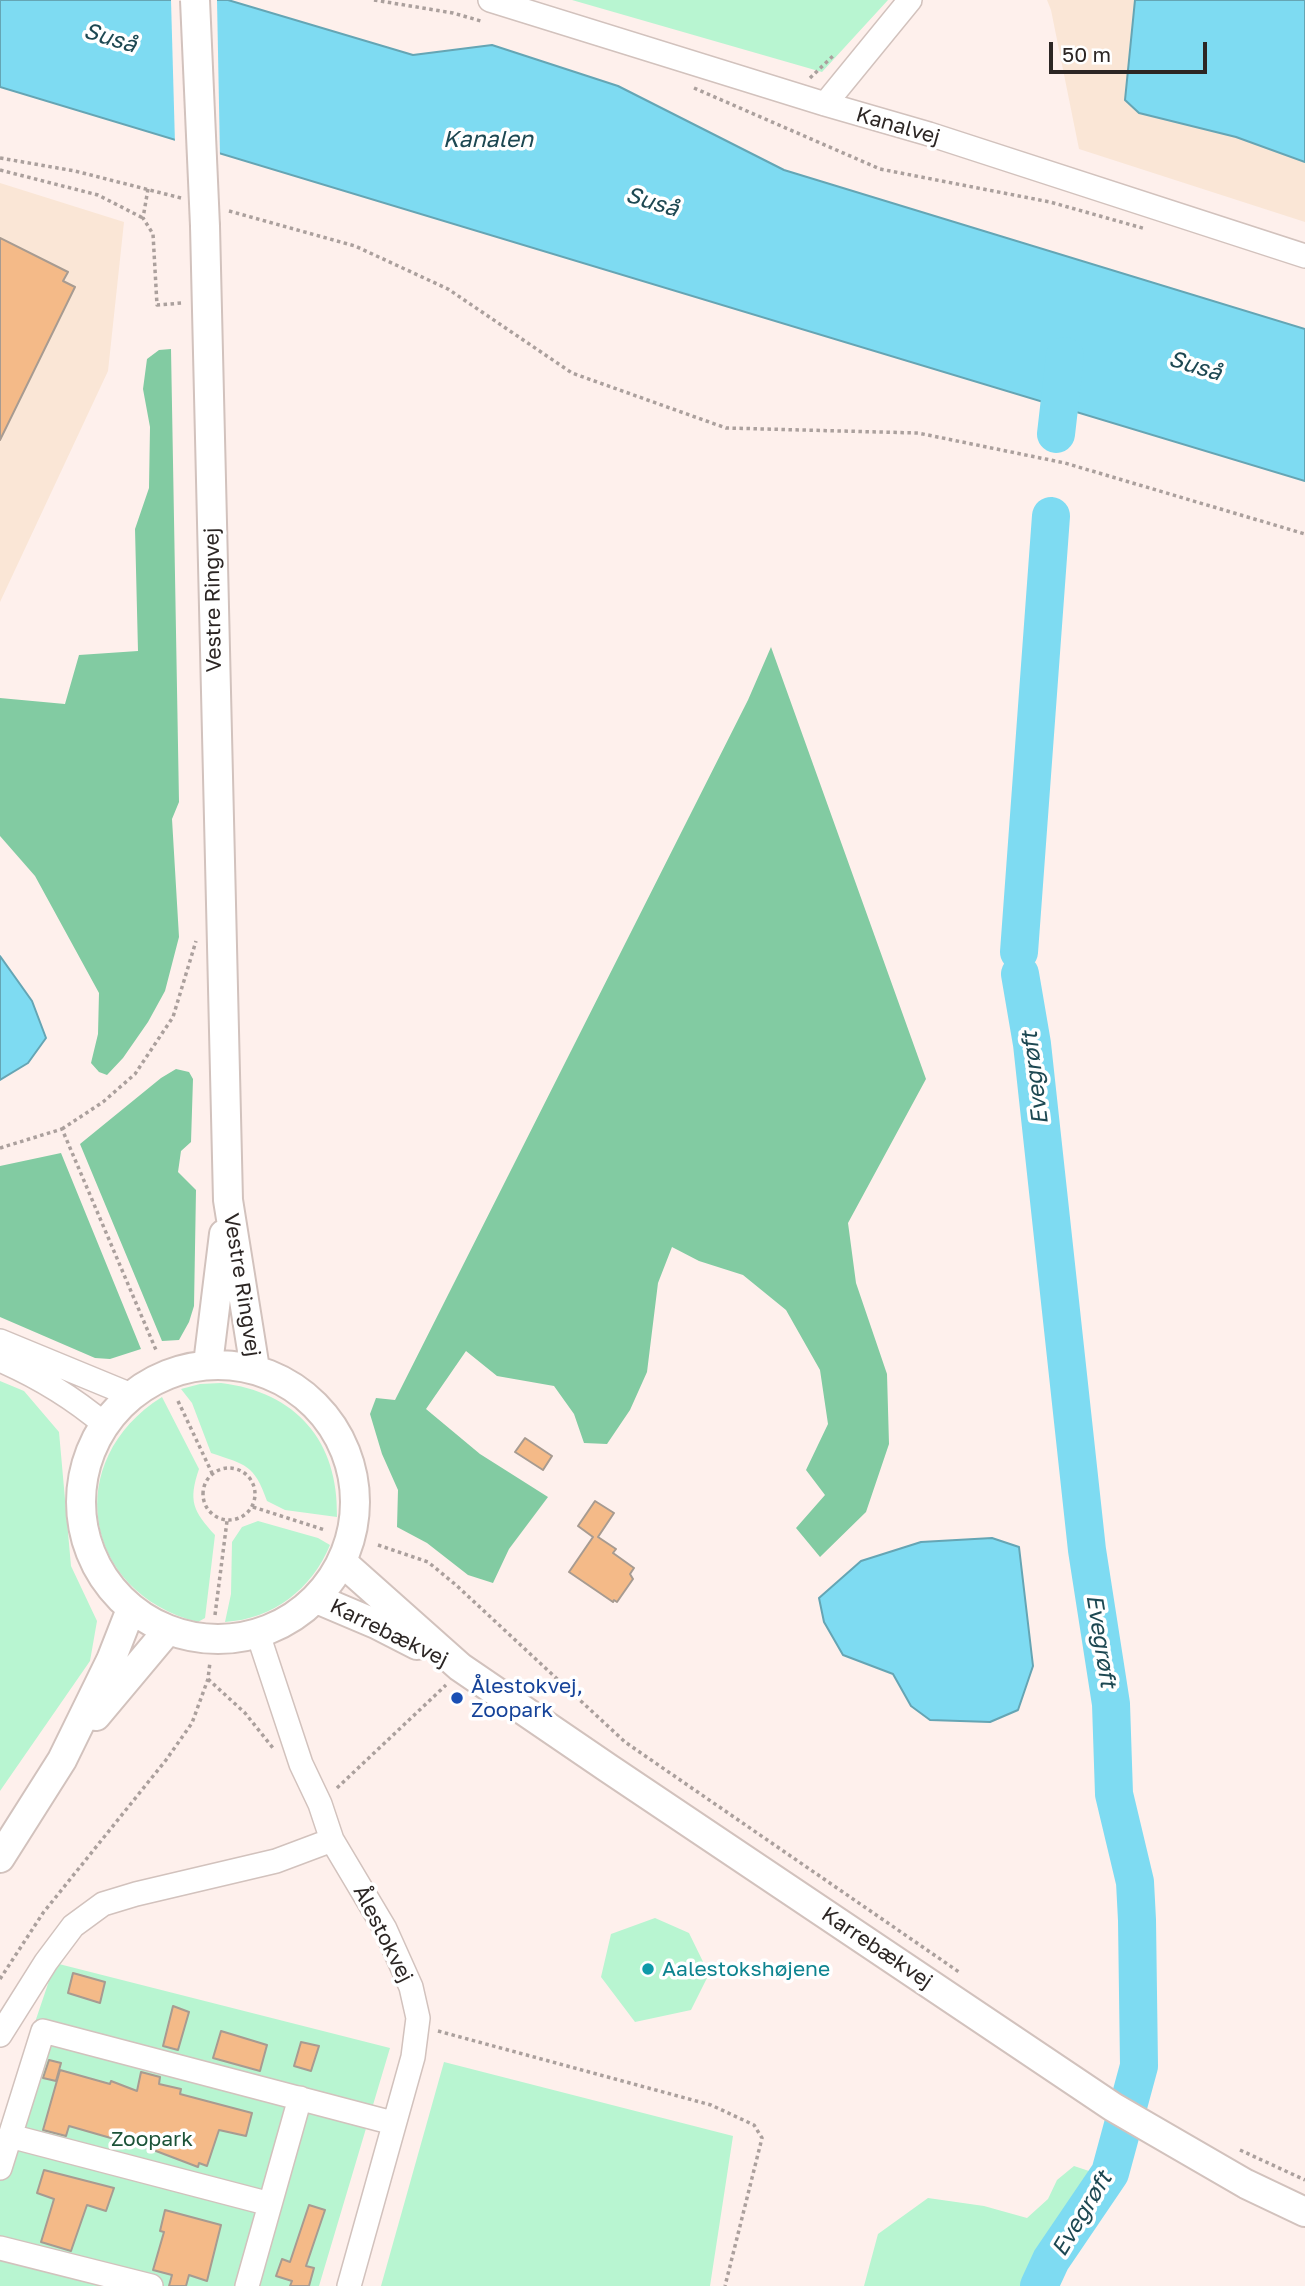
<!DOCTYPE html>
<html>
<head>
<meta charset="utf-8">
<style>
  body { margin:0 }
  #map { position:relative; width:1305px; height:2286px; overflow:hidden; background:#fef0ec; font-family:"Golos Text",sans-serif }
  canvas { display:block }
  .scale { position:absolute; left:1049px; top:42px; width:158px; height:32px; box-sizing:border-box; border:4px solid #2c2624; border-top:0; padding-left:9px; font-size:21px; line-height:24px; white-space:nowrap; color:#2c2624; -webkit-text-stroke:5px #fff; paint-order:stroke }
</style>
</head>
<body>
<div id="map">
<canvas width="1305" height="2286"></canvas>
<div class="scale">50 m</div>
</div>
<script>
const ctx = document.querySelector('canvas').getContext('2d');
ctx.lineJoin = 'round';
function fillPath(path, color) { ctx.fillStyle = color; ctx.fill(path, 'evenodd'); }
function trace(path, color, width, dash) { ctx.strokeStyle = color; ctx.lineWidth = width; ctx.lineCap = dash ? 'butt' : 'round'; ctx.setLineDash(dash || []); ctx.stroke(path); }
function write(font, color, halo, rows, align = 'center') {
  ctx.font = font + ' "Golos Text",sans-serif'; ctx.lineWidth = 7; ctx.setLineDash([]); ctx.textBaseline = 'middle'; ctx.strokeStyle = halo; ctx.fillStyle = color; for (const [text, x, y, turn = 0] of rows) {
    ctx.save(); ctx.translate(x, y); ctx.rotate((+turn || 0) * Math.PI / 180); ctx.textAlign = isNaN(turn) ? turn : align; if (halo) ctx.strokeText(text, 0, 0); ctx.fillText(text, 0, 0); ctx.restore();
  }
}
const industrial = new Path2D(`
  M1047,0H1305V222L1079,149L1051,10Z
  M0,183L124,222L108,371L0,602Z`);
const green = new Path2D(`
  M572,0H888L822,72Z
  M0,1381L24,1391L59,1432L71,1566L97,1621L90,1661L0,1791Z
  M221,1383C296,1392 339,1441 337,1517L285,1510L267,1501C254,1464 246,1465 211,1453L192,1403L181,1389L200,1384Z
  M162,1397L199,1469C188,1501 193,1511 215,1535L205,1618L198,1622C82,1593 61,1460 162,1397Z
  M258,1521L318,1538L330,1545C312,1589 273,1619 225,1622L231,1594L232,1542L242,1527Z
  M655,1918L689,1933L709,1974L691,2010L635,2022L601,1977L611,1934Z
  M55,1963L390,2048L319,2286H0V2126Z
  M444,2062L733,2136L710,2286H381Z
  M1074,2166L1089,2171L1087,2186L1044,2254L1028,2286H864L878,2234L928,2198L984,2206L1027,2218L1048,2199L1057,2180Z`);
const forest = new Path2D(`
  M171,349L179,802L172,819L179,937L165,991L148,1022L123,1058L107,1075L99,1072L91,1063L98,1034L99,993L35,876L0,836V698L65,704L79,655L138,651L135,529L149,488L150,427L143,389L147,359L159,350Z
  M771,647L926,1079L848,1223L856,1283L887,1374L889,1444L866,1512L820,1557L796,1528L825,1495L806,1470L828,1424L820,1370L786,1310L743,1275L699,1261L672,1247L658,1283L647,1372L630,1410L607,1444L584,1443L574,1414L554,1386L497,1376L466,1351L426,1409L480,1454L548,1497L509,1549L493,1583L468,1575L427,1543L397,1527L398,1490L382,1454L370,1414L376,1398L395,1400L748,700Z
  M176,1069L189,1072L193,1079L191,1142L181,1151L178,1172L196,1190L194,1306L189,1322L179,1340L162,1341L80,1144L161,1078Z
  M61,1153L141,1349L110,1359L95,1358L0,1317V1166Z`);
const water = new Path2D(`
  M0,0H228L413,55L492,45L618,86L784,170L1305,329V481L0,87Z
  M1135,0H1305V162L1236,137L1139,113L1125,100Z
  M0,956L32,1001L46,1038L28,1063L0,1080Z
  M992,1538L1019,1547L1033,1666L1018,1710L990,1722L930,1720L911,1706L893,1674L843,1655L824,1622L819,1598L861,1561L921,1542Z`);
const pier = new Path2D(`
  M171,0H217L220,157L175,144Z`);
const river = new Path2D(`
  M1056,434L1065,356
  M1019,952L1051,516
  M1020,974L1032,1044L1087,1550L1111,1704L1114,1794L1135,1882L1137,1920L1139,2066L1110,2173L1051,2260L1039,2286`);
const building = new Path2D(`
  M0,238L68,272L63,281L75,287L0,440Z
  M525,1438L552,1456L543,1470L515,1452Z
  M595,1501L614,1513L598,1537L616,1549L613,1553L634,1568L630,1574L633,1579L617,1602L614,1600L613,1602L569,1572L593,1537L578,1526Z
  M73,1973L105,1982L100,2003L68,1993Z
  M173,2006L189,2012L178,2050L163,2046Z
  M221,2031L267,2045L260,2071L213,2058Z
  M301,2042L319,2046L311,2071L294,2066Z
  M49,2060L61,2063L56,2081L43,2078Z
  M60,2070L110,2084L111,2081L137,2091L141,2072L160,2077L159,2084L181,2089L180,2094L252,2113L246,2136L219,2130L207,2166L199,2163L198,2167L156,2151L69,2126L66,2136L43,2130Z
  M44,2170L114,2188L106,2211L87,2205L71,2251L41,2242L54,2199L37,2193Z
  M309,2205L325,2210L306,2266L314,2268L309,2286H290L292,2281L276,2276L282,2259L290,2262Z
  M165,2210L221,2225L207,2281L189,2275L186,2286H169L172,2275L153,2270L164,2232L160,2231Z`);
const path = new Path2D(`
  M374,0L453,13L481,21
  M810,78L835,54
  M694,88L880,169L1050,202L1146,229
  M0,158L75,171L181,198
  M0,170L98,195L143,218
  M148,189L143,218L153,234L157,305L182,303
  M229,211L355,246L448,289L572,373L726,428L918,433L1065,463L1305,534
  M62,1129L103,1102L135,1074L173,1017L196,941
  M0,1148L62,1129L156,1350
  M178,1401L212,1473
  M203 1494a26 26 0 1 1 52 0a26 26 0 1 1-52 0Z
  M253,1507L325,1530
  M378,1545L428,1562L456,1585L625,1742L959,1972
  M215,1615L227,1521
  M208,1679L245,1713L273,1748
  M337,1788L446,1685
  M0,1979L43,1913L166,1760L192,1723L208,1679L210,1662
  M438,2031L711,2105L754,2125L762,2138L725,2286
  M1240,2150L1305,2180`);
const minor = new Path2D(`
  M490,0L825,104L929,134L1305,256
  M825,104L910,0
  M0,1341L131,1395
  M0,1360C39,1377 72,1397 104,1424
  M258,1634L301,1764L320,1804L332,1840L385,1929L411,1987L418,2018L413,2057L349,2286
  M0,2035L46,1962L73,1926L103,1904L136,1894L276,1861L332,1840
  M10,2136L270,2204
  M0,2168L43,2031L393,2123
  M0,2248L151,2286
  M247,2286L300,2098`);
const major = new Path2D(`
  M205,226L228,1200L255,1369
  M208,1364L224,1234
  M81 1502a137 137 0 1 1 274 0a137 137 0 1 1-274 0Z
  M342,1562L460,1667L608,1768L1113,2107L1246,2184L1305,2212
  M317,1599L376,1624L417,1645
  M96,1716L168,1630
  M0,1858L62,1760L111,1660L131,1609`);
const majorBridge = new Path2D(`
  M195,0L205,226`);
const markers = [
  [457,1698,7,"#1a4fb4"],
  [648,1969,7,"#0f9aa8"]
];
const streetNames = [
  ["Kanalvej",898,126,16],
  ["Vestre Ringvej",213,600,-91],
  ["Vestre Ringvej",242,1285,81],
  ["Karrebækvej",389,1633,26],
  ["Ålestokvej",383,1934,63],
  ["Karrebækvej",877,1948,34]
];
const transitNames = [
  ["Ålestokvej,",471,1686],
  ["Zoopark",471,1710]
];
const cultureNames = [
  ["Aalestokshøjene",662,1969]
];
const parkNames = [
  ["Zoopark",152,2139]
];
const waterNames = [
  ["Suså",110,38,17],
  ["Kanalen",488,140],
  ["Suså",652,202,17],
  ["Suså",1195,366,17],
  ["Evegrøft",1035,1078,-97],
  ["Evegrøft",1101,1641,81],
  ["Evegrøft",1082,2214,-59]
];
fillPath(industrial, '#fae6d6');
fillPath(green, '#b8f5d1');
fillPath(forest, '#82cba2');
fillPath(water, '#7edbf2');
trace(water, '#65a5b4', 2);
fillPath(pier, '#fef0ec');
trace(river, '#7edbf2', 38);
fillPath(building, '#f4ba88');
trace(building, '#a79b91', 2);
trace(minor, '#d2c2bd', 26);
trace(major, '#d2c2bd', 32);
trace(path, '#aba09d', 3.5, [3.5, 3.5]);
trace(minor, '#fff', 23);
trace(major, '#fff', 28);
trace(majorBridge, '#d2c2bd', 32, []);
trace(majorBridge, '#fff', 28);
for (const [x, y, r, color] of markers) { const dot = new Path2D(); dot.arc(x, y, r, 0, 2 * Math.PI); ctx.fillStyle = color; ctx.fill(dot); trace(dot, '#fff', 2.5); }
write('21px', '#2c2624', '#fff', streetNames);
write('21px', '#164399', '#fff', transitNames, 'left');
write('21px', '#0d838f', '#fff', cultureNames, 'left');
write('21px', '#1c5338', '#fff', parkNames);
write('italic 23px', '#1d4852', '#fff', waterNames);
</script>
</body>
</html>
